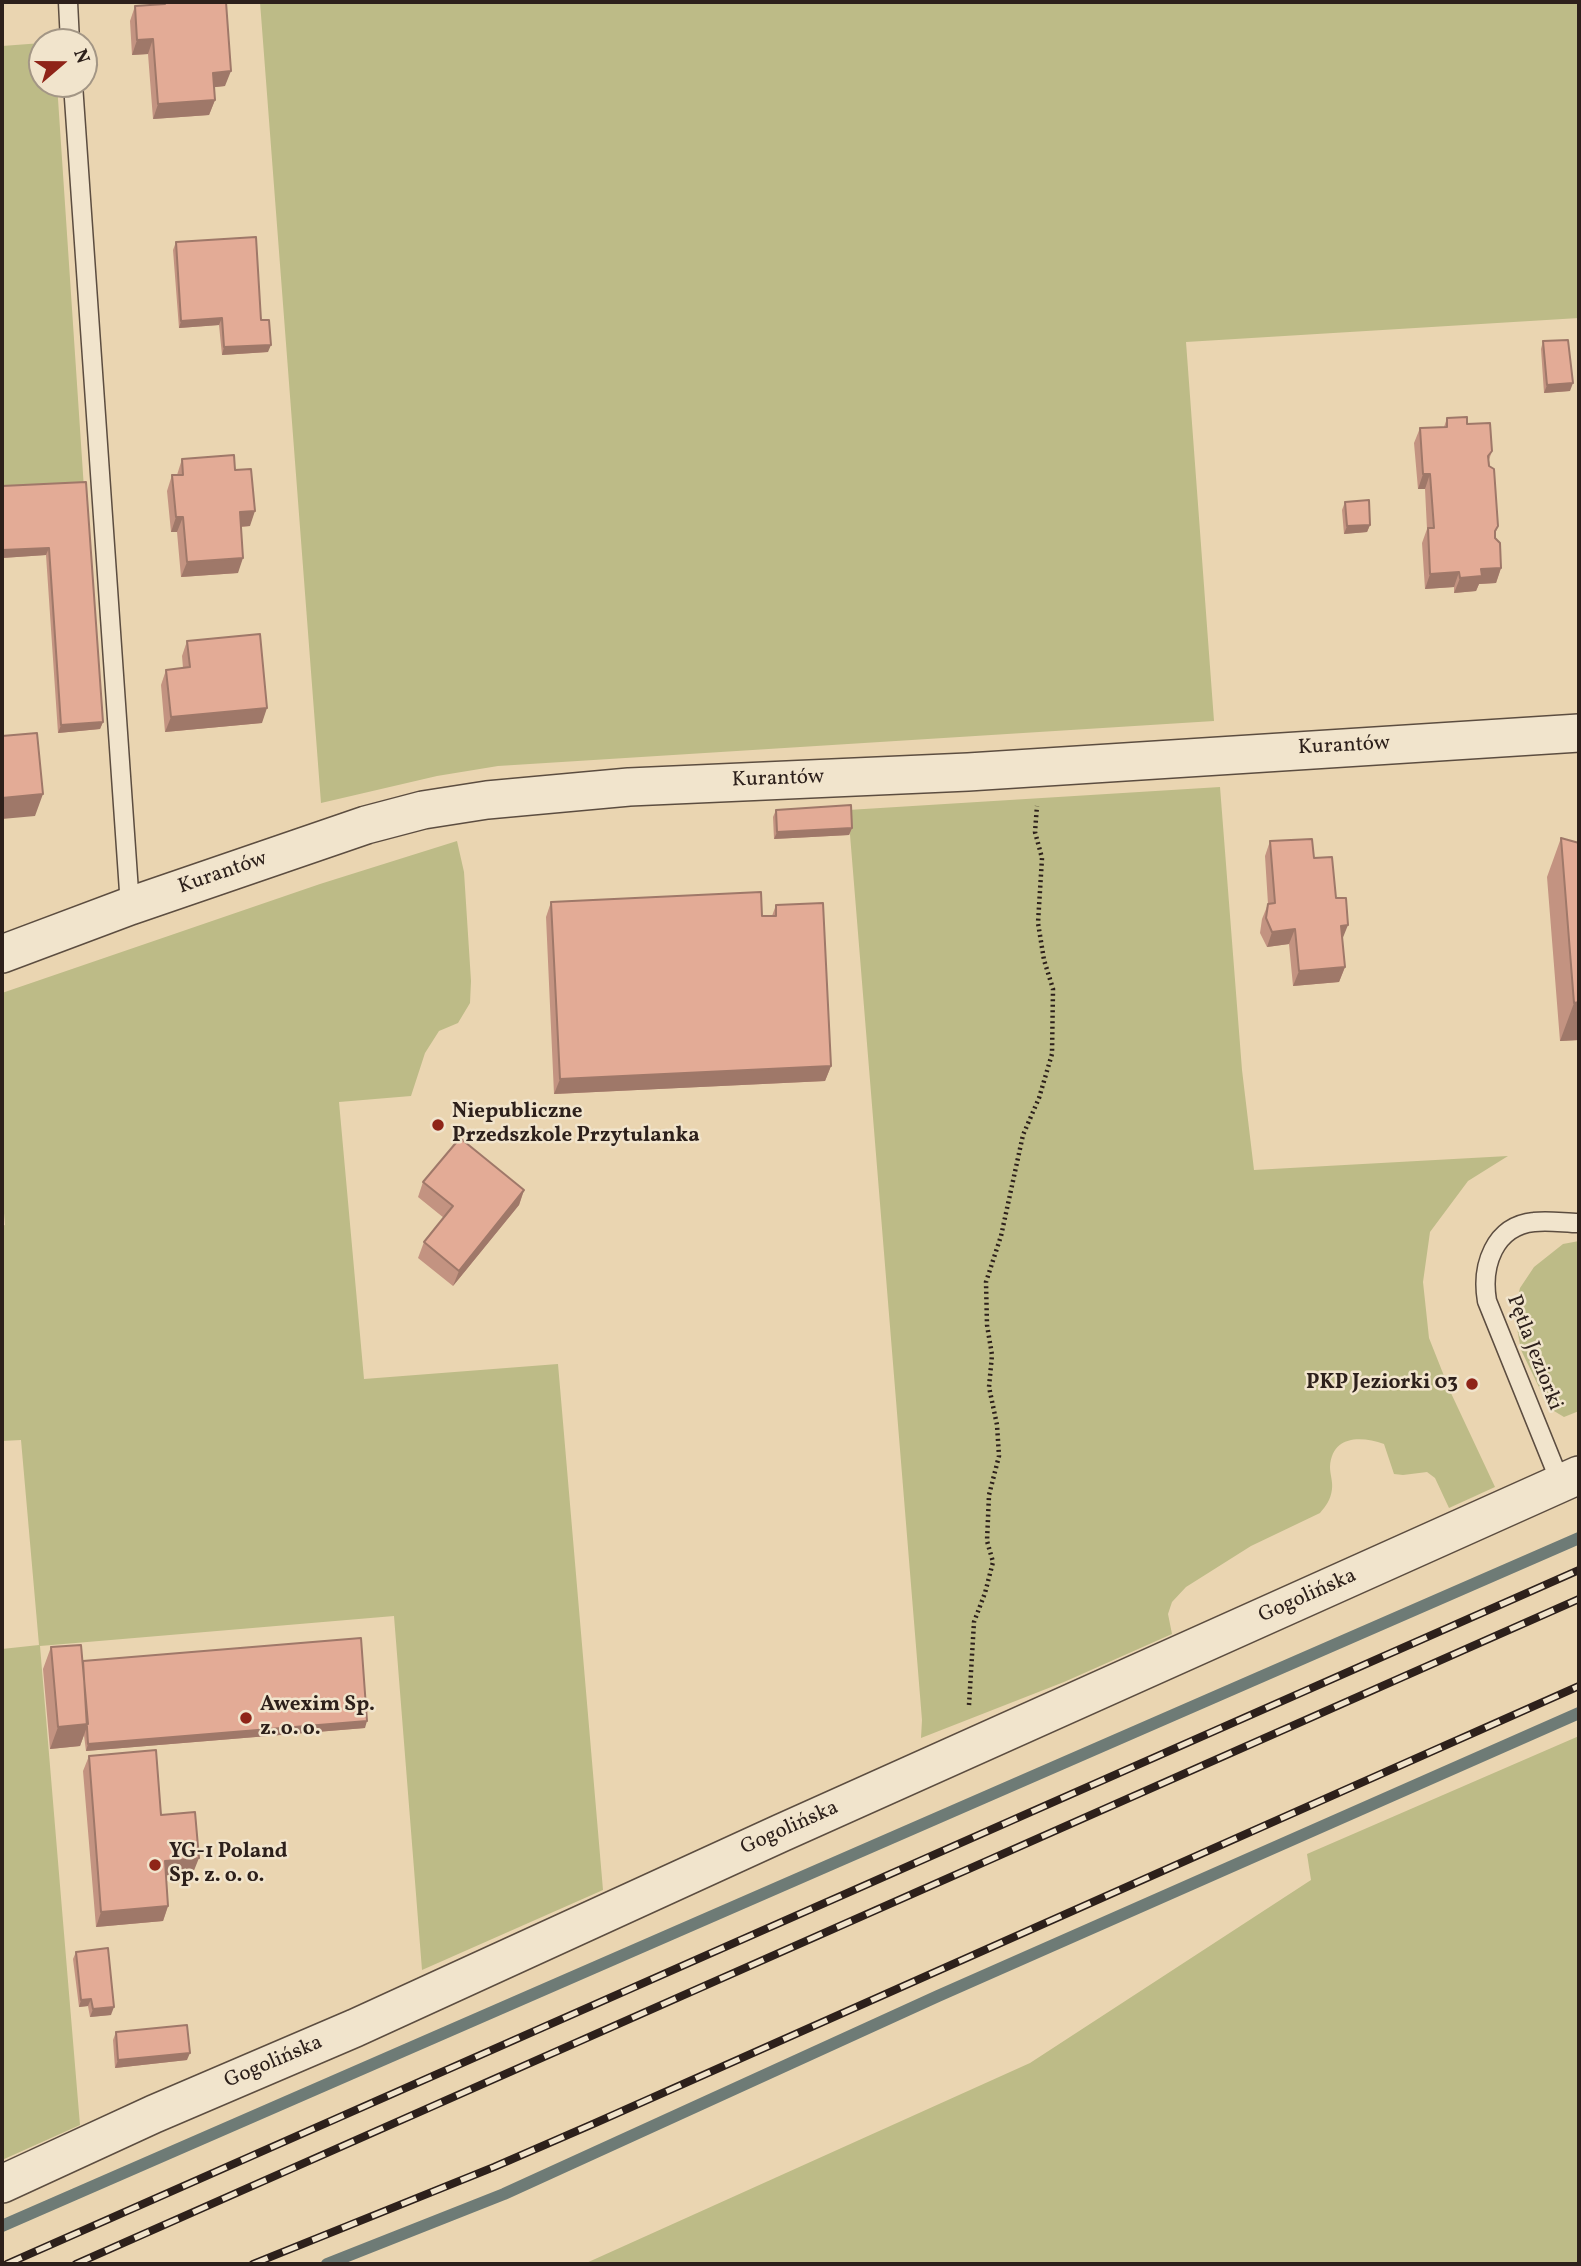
<!DOCTYPE html>
<html>
<head>
<meta charset="utf-8">
<style>
  body { margin:0 }
  #map { position:relative; width:1581px; height:2266px; overflow:hidden; background:#ead5b1; font-family:Vollkorn,serif }
  canvas { display:block }
  .frame { position:absolute; inset:0; border:4px solid #2d201b; pointer-events:none }
  .north { position:absolute; left:28px; top:28px; width:70px; height:70px; box-sizing:border-box; background:#f1e4cc; border:2px solid #a39685; border-radius:50%; rotate:70deg; font-size:19px; font-weight:700; line-height:28px; text-align:center; color:#2d201b }
  .north::after { content:''; display:block; margin:auto; width:24px; height:32px; background:#8f2418; clip-path:polygon(50% 0,100% 100%,50% 72%,0 100%) }
</style>
</head>
<body>
<div id="map">
<canvas width="1581" height="2266"></canvas>
<div class="frame"></div>
<div class="north">N</div>
</div>
<script>
const ctx = document.querySelector('canvas').getContext('2d');
ctx.lineJoin = 'round';
function fillPath(path, color) { ctx.fillStyle = color; ctx.fill(path, 'evenodd'); }
function trace(path, color, width, dash) { ctx.strokeStyle = color; ctx.lineWidth = width; ctx.lineCap = dash ? 'butt' : 'round'; ctx.setLineDash(dash || []); ctx.stroke(path); }
function write(font, color, halo, rows, align = 'center') {
  ctx.font = font + ' Vollkorn,serif'; ctx.lineWidth = 5; ctx.setLineDash([]); ctx.textBaseline = 'middle'; ctx.strokeStyle = halo; ctx.fillStyle = color; for (const [text, x, y, turn = 0] of rows) {
    ctx.save(); ctx.translate(x, y); ctx.rotate((+turn || 0) * Math.PI / 180); ctx.textAlign = isNaN(turn) ? turn : align; if (halo) ctx.strokeText(text, 0, 0); ctx.fillText(text, 0, 0); ctx.restore();
  }
}
const green = new Path2D(`
  M260,2H1579V318L1186,342L1214,721L498,766L437,776L321,803Z
  M42,43V84H57L84,489L2,494V46Z
  M1220,787L1242,1070L1254,1170L1508,1156L1468,1181L1430,1232L1423,1282L1429,1338L1450,1391L1495,1487L1449,1508L1435,1478L1427,1472L1403,1475L1394,1474L1384,1444C1361,1436 1332,1435 1330,1467C1330,1474 1333,1482 1332,1489C1331,1499 1326,1506 1320,1513L1251,1546L1186,1587L1172,1602L1168,1614L1172,1634L1064,1682L921,1738L922,1720L848,810Z
  M457,841L464,872L471,981L470,1003L458,1023L439,1031L425,1053L411,1096L339,1102L364,1379L558,1364L603,1890L422,1970L394,1616L40,1646L80,2125L2,2160V1649L39,1645L21,1440L2,1441V1226L5,1225L2,1189V993L320,884Z
  M1579,1241V1411L1564,1417L1549,1408L1521,1350L1514,1312L1520,1288L1534,1267L1563,1244Z
  M1579,1736V2264H584L1030,2063L1311,1880L1307,1854Z`);
const stream = new Path2D(`
  M2,2226L1579,1538
  M327,2264L504,2194L938,1996L1579,1713`);
const path = new Path2D(`
  M969,1705L974,1622L985,1593L993,1562L987,1541L989,1495L999,1456L997,1425L989,1387L992,1355L987,1325L986,1282L1001,1236L1023,1135L1039,1098L1052,1054L1053,989L1044,960L1038,923L1042,858L1035,832L1037,806`);
const service = new Path2D(`
  M68,2L70,42
  M73,84L130,906
  M1561,1484L1487,1301C1481,1266 1494,1226 1534,1222C1549,1220 1565,1223 1579,1223`);
const minor = new Path2D(`
  M2,954L130,906L366,825L423,810L487,800L629,787L968,772L1579,733
  M2,2184L154,2114L355,2028L781,1833L1579,1475`);
const rail = new Path2D(`
  M7,2264L1579,1570
  M76,2264L1579,1599
  M253,2264L494,2167L593,2124L1579,1686`);
const wall = new Path2D(`
  M161,2H226L225,86L214,87L215,100L209,115L153,119L148,54L132,55L130,21L135,6L160,5Z
  M176,242L261,320L268,352L222,355L219,325L179,328L173,250Z
  M1543,341L1570,391L1544,393L1541,349Z
  M1447,418L1467,424L1492,451L1489,460L1498,526L1495,534V538L1501,568L1496,583L1479,584L1476,591L1454,593V587L1425,589L1422,543L1427,529L1425,489H1418L1414,443L1420,428L1444,427Z
  M182,459L235,470L250,526L241,527L238,573L181,577L177,532H171L167,491L172,475H177Z
  M86,482L103,722L100,729L58,733L46,555L2,558Z
  M1345,502L1370,525L1367,532L1344,534L1342,510Z
  M187,641L262,723L165,732L161,685L166,670L183,668L182,656Z
  M776,810L852,828L849,835L774,839L773,817Z
  M1561,838L1579,1040L1560,1041L1547,877Z
  M1270,841L1314,858L1336,898L1342,940L1345,967L1339,982L1293,986L1289,944L1267,947L1260,933L1262,919L1268,904L1265,856Z
  M551,902L762,916H772L776,905L831,1066L825,1081L554,1094L546,917Z
  M423,1182L524,1190L519,1205L453,1286L418,1258L424,1242L444,1218L418,1197Z
  M51,1647L83,1661L365,1728L86,1751L84,1735L80,1746L50,1749L43,1669Z
  M89,1756L161,1815L193,1873L166,1875L168,1906L163,1921L96,1927L83,1771Z
  M76,1952L111,2015L90,2017L88,2006L79,2007L73,1959Z
  M116,2032L187,2060L115,2068L113,2040Z`);
const shadedWall = new Path2D(`
  M153,39L148,54L132,55L137,40Z
  M231,71L225,86L207,88L213,73Z
  M215,100L209,115L153,119L158,104Z
  M222,318L219,325L179,328L181,321Z
  M271,345L268,352L222,355L224,347Z
  M1573,383L1570,391L1544,393L1547,385Z
  M1423,474H1430L1425,489H1418Z
  M255,511L250,526L235,527L240,512Z
  M176,517H183L177,532H171Z
  M1370,525L1367,532L1344,534L1347,526Z
  M49,548L46,555L2,558V550Z
  M243,558L238,573L181,577L187,562Z
  M1501,568L1496,583L1479,584L1476,591L1454,593L1460,578L1481,569Z
  M1459,572L1454,587L1425,589L1430,574Z
  M267,708L262,723L165,732L171,717Z
  M103,722L100,729L58,733L61,725Z
  M43,794L35,816L2,819V798Z
  M852,828L849,835L774,839L777,832Z
  M1348,925L1342,940L1341,926Z
  M1295,929L1289,944L1267,947L1272,932Z
  M1345,967L1339,982L1293,986L1299,971Z
  M1579,1002V1040L1560,1041L1574,1003Z
  M831,1066L825,1081L554,1094L560,1079Z
  M524,1190L519,1205L453,1286L459,1271Z
  M367,1721L365,1728L86,1751L88,1744Z
  M88,1724L80,1746L50,1749L58,1727Z
  M199,1858L193,1873L159,1876L165,1861Z
  M168,1906L163,1921L96,1927L101,1912Z
  M91,1999L88,2006L79,2007L81,2000Z
  M114,2007L111,2015L90,2017L93,2009Z
  M190,2053L187,2060L115,2068L118,2060Z`);
const building = new Path2D(`
  M164,2H226L231,71L213,73L215,100L158,104L153,39L137,40L135,6L165,4Z
  M256,237L261,320H269L271,345L224,347L222,318L181,321L176,242Z
  M1568,340L1573,383L1547,385L1543,341Z
  M1467,417V424L1490,423L1492,451L1488,456L1489,466L1494,469L1498,526L1495,531V538L1500,543L1501,568L1481,569L1482,576L1460,578L1459,572L1430,574L1428,528H1434L1430,474H1423L1420,428L1447,427V418Z
  M234,455L235,470L251,469L255,511L240,512L243,558L187,562L183,517H176L172,475H183L182,459Z
  M86,482L103,722L61,725L49,548L2,550V486Z
  M1369,500L1370,525L1347,526L1345,502Z
  M260,634L267,708L171,717L166,670L190,667L187,641Z
  M37,733L43,794L2,798V736Z
  M851,805L852,828L777,832L776,810Z
  M1561,838L1579,843V1002L1574,1003Z
  M1312,839L1314,858L1332,857L1336,898H1346L1348,925L1341,926L1345,967L1299,971L1295,929L1272,932L1266,918L1268,904L1275,903L1270,841Z
  M761,892L762,916H776V905L823,903L831,1066L560,1079L551,902Z
  M460,1138L524,1190L459,1271L424,1242L453,1206L423,1182Z
  M361,1638L367,1721L88,1744L83,1661Z
  M81,1645L88,1724L58,1727L51,1647Z
  M156,1750L161,1815L195,1812L199,1858L165,1861L168,1906L101,1912L89,1756Z
  M108,1948L114,2007L93,2009L91,1999L81,2000L76,1952Z
  M187,2025L190,2053L118,2060L116,2032Z`);
const markers = [
  [438,1125,7,"#8f2418"],
  [1472,1384,7,"#8f2418"],
  [246,1718,7,"#8f2418"],
  [155,1865,7,"#8f2418"]
];
const streetNames = [
  ["Kurantów",1344,747,-3],
  ["Kurantów",778,780,-2],
  ["Kurantów",223,874,-19],
  ["Pętla Jeziorki",1533,1353,69],
  ["Gogolińska",1308,1597,-24],
  ["Gogolińska",790,1829,-24],
  ["Gogolińska",274,2063,-23]
];
const poiNames = [
  ["Niepubliczne",452,1113],
  ["Przedszkole Przytulanka",452,1137],
  ["PKP Jeziorki 03",1458,1384,"right"],
  ["Awexim Sp.",260,1706],
  ["z. o. o.",260,1730],
  ["YG-1 Poland",169,1853],
  ["Sp. z. o. o.",169,1877]
];
fillPath(green, '#bdbb87');
trace(stream, '#6e7b76', 12);
trace(service, '#5c4d40', 21);
trace(minor, '#5c4d40', 40);
trace(path, '#2d201b', 4.5, [2, 3.5]);
trace(service, '#f1e4cc', 18);
trace(minor, '#f1e4cc', 37);
trace(rail, '#2d201b', 8);
trace(rail, '#f1e4cc', 5, [16]);
fillPath(wall, '#c39381');
fillPath(shadedWall, '#9f7869');
fillPath(building, '#e3ab96');
trace(building, '#9f7869', 2);
for (const [x, y, r, color] of markers) { const dot = new Path2D(); dot.arc(x, y, r, 0, 2 * Math.PI); ctx.fillStyle = color; ctx.fill(dot); trace(dot, '#f1e4cc', 2.5); }
write('21px', '#2d201b', '#f1e4cc', streetNames);
write('bold 21px', '#2d201b', '#f1e4cc', poiNames, 'left');
</script>
</body>
</html>
